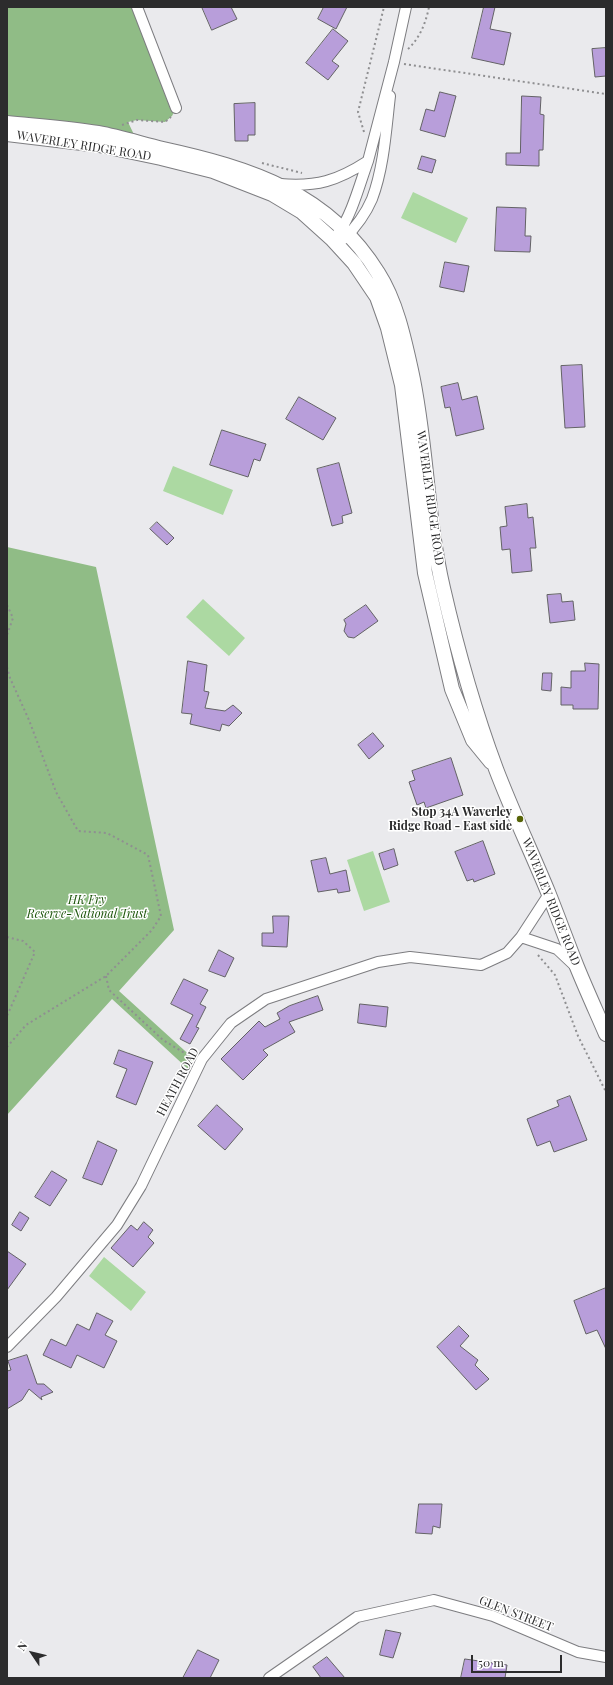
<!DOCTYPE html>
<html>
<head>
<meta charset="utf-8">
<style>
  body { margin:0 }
  #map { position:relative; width:613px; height:1685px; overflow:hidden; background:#eaeaed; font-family:"Playfair Display",serif }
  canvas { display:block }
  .frame { position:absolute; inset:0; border:8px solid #2c2c2d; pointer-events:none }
  .north { position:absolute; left:12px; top:1633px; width:40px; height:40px; -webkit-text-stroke:3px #fff; paint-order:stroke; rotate:305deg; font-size:11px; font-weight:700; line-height:16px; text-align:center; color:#2c2c2d }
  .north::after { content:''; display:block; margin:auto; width:14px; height:18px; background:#2c2c2d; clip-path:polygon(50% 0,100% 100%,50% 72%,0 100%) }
  .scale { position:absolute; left:471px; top:1655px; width:91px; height:18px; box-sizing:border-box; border:2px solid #2c2c2d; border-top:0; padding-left:5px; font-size:12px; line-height:14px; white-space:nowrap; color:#2c2c2d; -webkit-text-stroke:3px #fff; paint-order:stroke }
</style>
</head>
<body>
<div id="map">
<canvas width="613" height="1685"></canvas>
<div class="frame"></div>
<div class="north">N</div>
<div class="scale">50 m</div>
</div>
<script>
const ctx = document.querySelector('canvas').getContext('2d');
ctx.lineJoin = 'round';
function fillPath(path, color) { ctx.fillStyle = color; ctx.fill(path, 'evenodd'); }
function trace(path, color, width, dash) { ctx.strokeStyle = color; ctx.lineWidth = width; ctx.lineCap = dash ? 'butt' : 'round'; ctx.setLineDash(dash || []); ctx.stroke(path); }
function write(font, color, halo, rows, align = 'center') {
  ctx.font = font + ' "Playfair Display",serif'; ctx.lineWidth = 3; ctx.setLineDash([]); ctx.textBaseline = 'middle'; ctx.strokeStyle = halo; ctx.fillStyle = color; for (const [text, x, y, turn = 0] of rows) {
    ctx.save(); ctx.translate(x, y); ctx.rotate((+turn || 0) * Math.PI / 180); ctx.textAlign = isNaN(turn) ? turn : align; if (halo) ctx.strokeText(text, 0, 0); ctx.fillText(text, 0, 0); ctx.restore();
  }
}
const green = new Path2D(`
  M413,192L468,218L456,243L401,218Z
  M173,466L233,490L223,515L163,491Z
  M203,599L245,638L229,656L186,617Z
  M373,851L390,902L364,911L347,860Z
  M104,1257L146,1292L131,1311L89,1276Z`);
const forest = new Path2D(`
  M7,7H137L176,108L172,116L165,122L137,120L128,122L138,143L7,123Z
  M7,547L96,567L174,930L119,991L195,1060L188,1069L112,999L7,1115Z`);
const building = new Path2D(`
  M202,7H231L237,19L212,30Z
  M324,7H347L336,29L318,19Z
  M484,7H495L490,29L511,33L504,65L472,58Z
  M333,29L348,41L332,61L339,66L328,80L306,63Z
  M606,48V76L595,77L592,49Z
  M440,92L456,96L445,137L420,130L426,109L434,111Z
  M522,96L541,97L540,114L544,115L543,150H539V166L506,165V153H520Z
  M255,103V135H248V141H235L234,104Z
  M422,156L436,160L432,173L418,169Z
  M497,207L526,208L525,236H531L530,252L495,251Z
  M445,262L469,266L464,292L440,287Z
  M582,365L585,427L565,428L561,366Z
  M458,383L462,400L477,396L484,429L456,436L450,407L445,408L441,387Z
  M299,397L336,418L323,440L286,419Z
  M222,430L266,444L260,461L254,459L248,477L210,465Z
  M339,463L352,513L342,516L343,523L332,526L317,469Z
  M527,504L528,518L533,517L536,548H530L532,571L512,573L510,549L502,550L500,527L507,526L505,507Z
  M157,522L174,538L167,545L150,529Z
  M561,594L562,602L573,601L575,620L550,623L547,595Z
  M366,605L378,621L354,638L348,637L344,631L346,624L344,620Z
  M188,661L207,665L204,691L209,692L205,708L225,711L233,705L242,713L229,726L222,724L220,731L190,724L192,714L182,713Z
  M585,663L599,664L598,709H573V705H561V687L571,688V671H585Z
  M543,673H552L551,691L542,690Z
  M373,733L384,746L369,759L358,745Z
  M451,758L463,795L426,808L424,802L417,805L409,782L415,780L412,771Z
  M483,841L495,874L474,882L473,879L467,881L455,852Z
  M394,849L398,865L384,870L379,854Z
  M326,858L330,874L346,870L350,891L338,893L337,889L318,892L311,861Z
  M273,916H289L287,947L262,946V933H273Z
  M219,950L234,958L225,977L209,971Z
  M184,979L208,990L200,1004L206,1007L196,1027L199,1028L190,1044L180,1039L193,1015L171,1004Z
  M318,996L323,1010L289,1022L295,1032L263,1050L268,1055L243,1080L221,1059L259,1021L265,1027L280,1019L277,1013L289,1006Z
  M360,1004L388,1007L386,1027L358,1023Z
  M119,1050L153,1062L136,1105L116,1097L127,1069L114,1064Z
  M570,1096L587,1140L554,1152L550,1141L537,1146L527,1119L559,1106L557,1101Z
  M217,1105L243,1129L225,1150L198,1126Z
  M98,1141L117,1150L102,1185L83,1178Z
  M52,1171L67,1180L50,1206L35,1197Z
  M20,1212L29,1218L21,1231L12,1225Z
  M144,1222L153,1230L148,1237L154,1243L133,1267L111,1248L131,1225L137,1230Z
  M7,1251L26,1264L7,1290Z
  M606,1288V1349L597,1330L586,1334L574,1301Z
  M97,1313L113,1321L105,1335L117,1341L104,1368L77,1355L71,1368L43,1355L51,1339L66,1346L77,1324L89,1330Z
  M459,1326L469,1336L460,1346L478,1360L475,1365L489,1379L476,1390L437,1347Z
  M27,1355L37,1384H44L53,1392L41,1397L42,1400L29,1389L22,1400L7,1409V1371L11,1370L8,1361Z
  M419,1504H442L440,1528L433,1526L432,1534L416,1533Z
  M386,1630L401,1633L393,1658L380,1655Z
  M198,1650L219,1660L210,1678H183Z
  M327,1657L345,1678H321L313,1667Z
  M465,1659L507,1665L505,1678H461Z`);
const path = new Path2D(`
  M408,49C420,38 426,22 429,7
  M404,64L606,94
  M122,125L137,120L165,122L171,117
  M364,132L358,112L384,7
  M262,163L302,173
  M7,605L13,618L7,635
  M7,667L10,678L29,720L56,792L78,831L107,833L148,855L161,916L152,930L106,976L26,1025L7,1047
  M7,937L23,941L35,952L7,1016
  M538,955L555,975L578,1036L606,1092
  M106,976L109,990L163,1040L191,1057`);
const minor = new Path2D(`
  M137,7L176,108
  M280,184C317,187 337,181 368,161L394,62L406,7
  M338,233C351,218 361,180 368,161
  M344,239C355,228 366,213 372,199C384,167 386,130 390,96
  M521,937L557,949L575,966
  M7,1347L56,1297L117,1225L141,1186L202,1059L231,1023L266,999L378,962L410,957L481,965L507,953L521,937L549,894
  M269,1678L357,1617L434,1600L493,1616L578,1652L606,1657`);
const secondary = new Path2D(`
  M7,123C37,126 68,128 98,133C120,137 142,144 163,149C250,168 329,193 378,273C396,301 404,338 411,370C427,442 426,516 443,588C457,649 474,710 496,769C512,811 531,851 548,892C558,917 567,942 577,967C586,989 596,1011 606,1034
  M7,134L99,145L161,158L213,171L272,194L302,212L332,239L354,263L377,297L388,328L402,385L425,573L452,689L473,740L491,762`);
const markers = [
  [520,819,4,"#566306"]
];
const streetNames = [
  ["WAVERLEY RIDGE ROAD",84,146,9],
  ["WAVERLEY RIDGE ROAD",430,498,82],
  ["WAVERLEY RIDGE ROAD",551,902,68],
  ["HEATH ROAD",178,1082,-62],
  ["GLEN STREET",516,1614,21]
];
const poiNames = [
  ["Stop 34A Waverley",512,812],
  ["Ridge Road - East side",512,826]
];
const parkNames = [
  ["HK Fry",87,900],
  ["Reserve-National Trust",87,914]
];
fillPath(green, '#acd9a2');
fillPath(forest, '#90bc86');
fillPath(building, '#b89eda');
trace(building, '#636265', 1);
trace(minor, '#7d7d80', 12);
trace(secondary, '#7d7d80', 16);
trace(path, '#8f8f91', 2, [2, 3]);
trace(minor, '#fff', 10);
trace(secondary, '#fff', 14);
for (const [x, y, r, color] of markers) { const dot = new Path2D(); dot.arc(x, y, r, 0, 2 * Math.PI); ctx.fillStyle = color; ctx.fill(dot); trace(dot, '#fff', 1.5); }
write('12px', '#2c2c2d', '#fff', streetNames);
write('bold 12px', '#2c2c2d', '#fff', poiNames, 'right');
write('italic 12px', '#1c550a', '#fff', parkNames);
</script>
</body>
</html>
